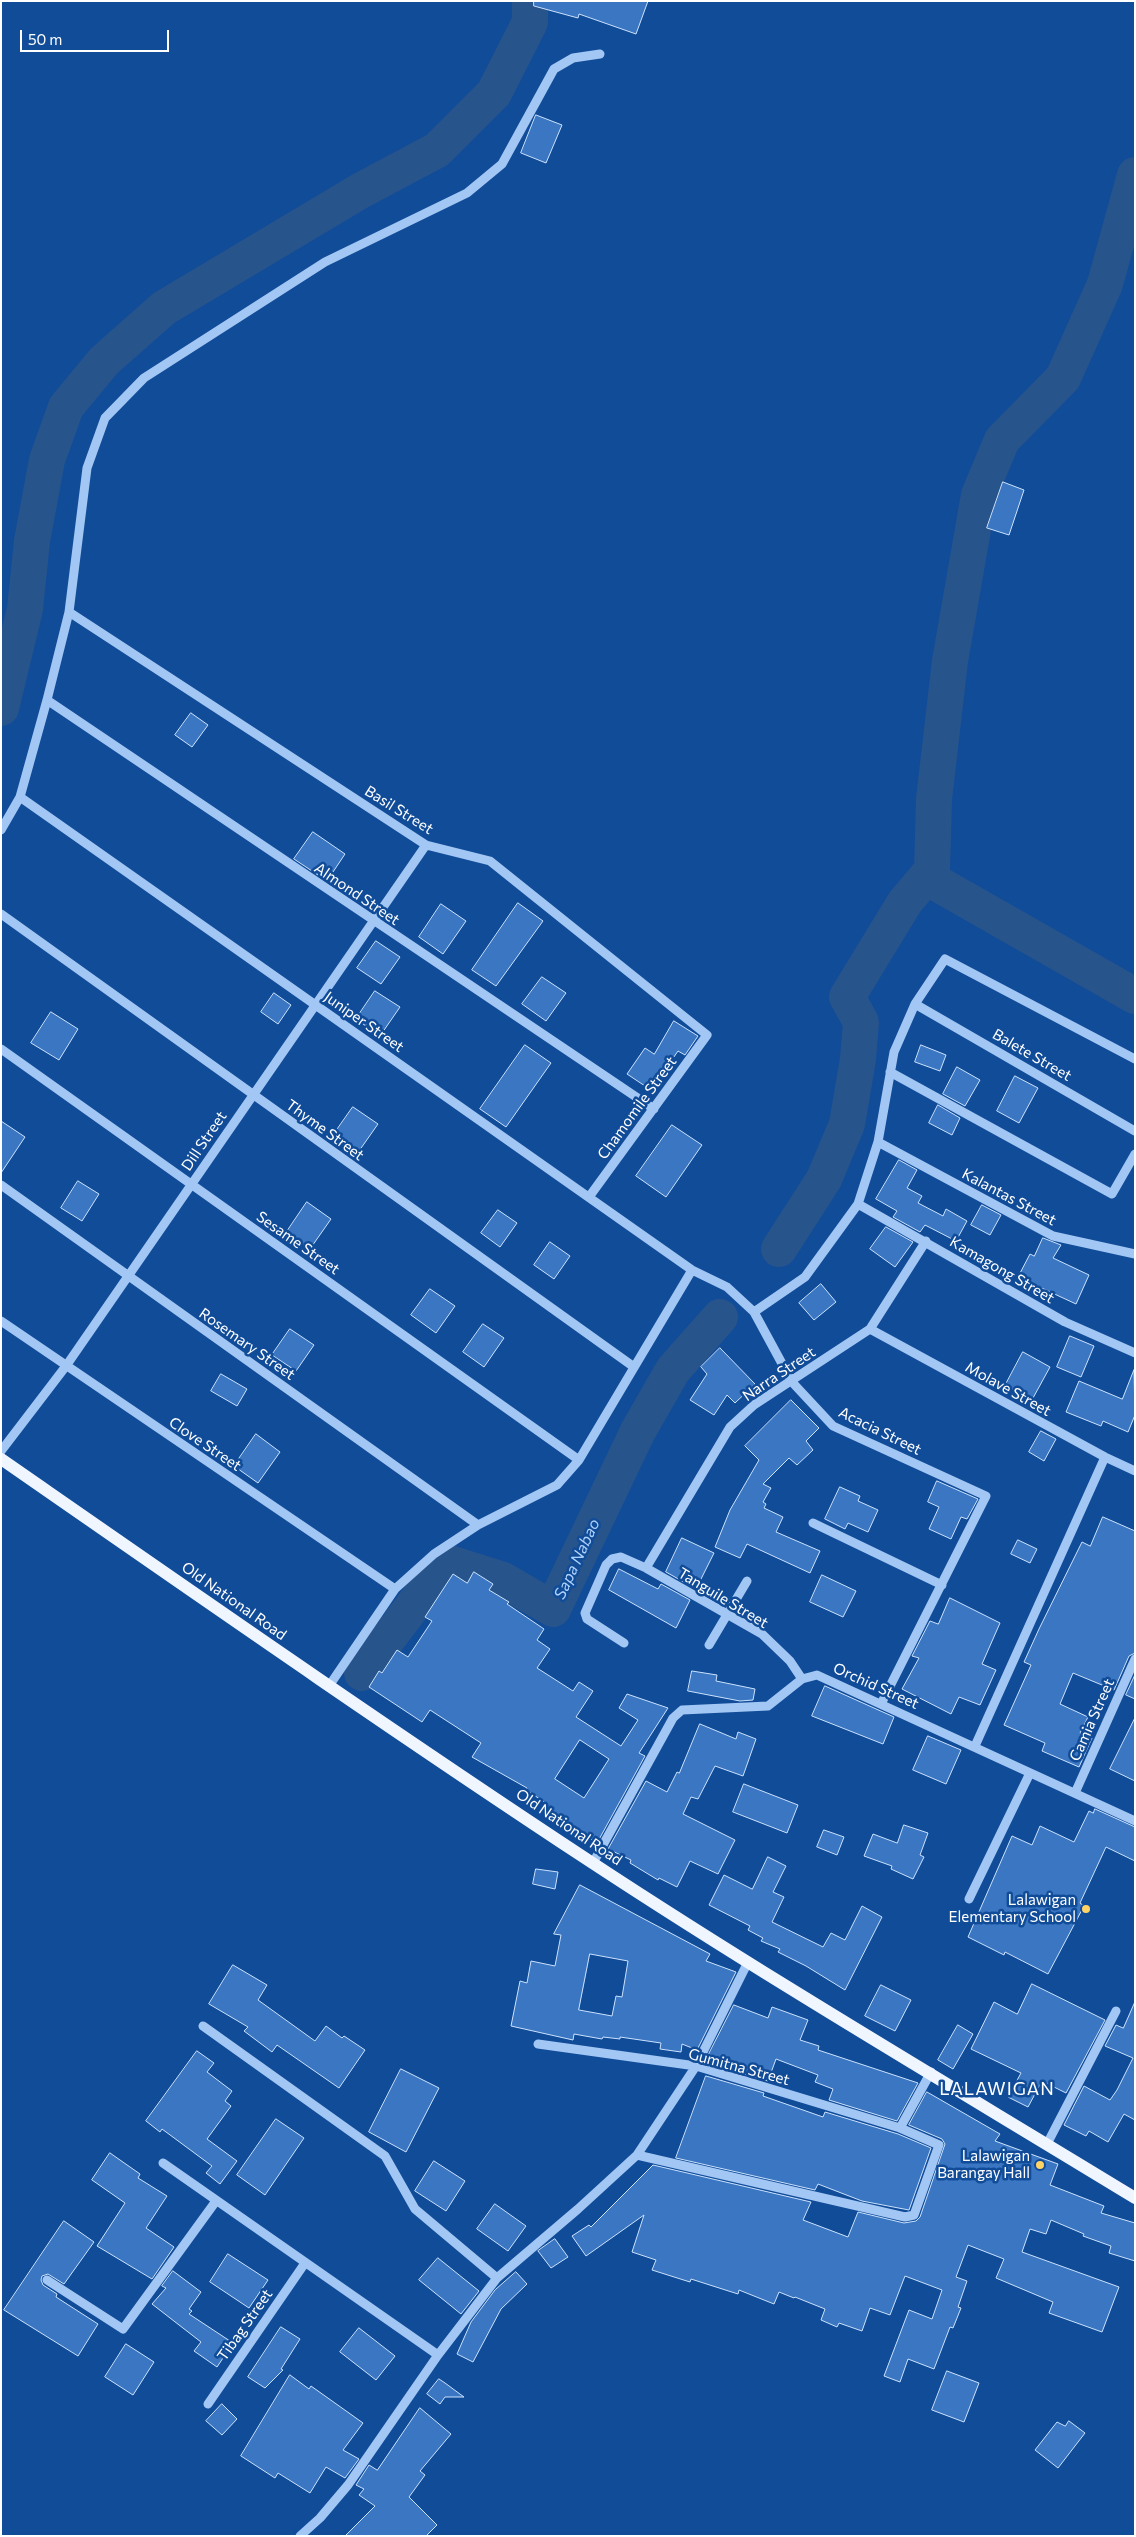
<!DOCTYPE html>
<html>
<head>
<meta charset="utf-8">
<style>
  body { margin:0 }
  #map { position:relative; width:1136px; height:2537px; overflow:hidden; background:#114c99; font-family:Commissioner,sans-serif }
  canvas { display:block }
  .frame { position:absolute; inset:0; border:2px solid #fff; pointer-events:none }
  .scale { position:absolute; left:20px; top:30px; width:149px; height:22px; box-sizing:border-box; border:2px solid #fff; border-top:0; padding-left:6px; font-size:15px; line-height:18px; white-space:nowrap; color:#fff; -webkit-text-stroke:4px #114c99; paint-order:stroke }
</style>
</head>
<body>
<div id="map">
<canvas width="1136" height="2537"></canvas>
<div class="frame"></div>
<div class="scale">50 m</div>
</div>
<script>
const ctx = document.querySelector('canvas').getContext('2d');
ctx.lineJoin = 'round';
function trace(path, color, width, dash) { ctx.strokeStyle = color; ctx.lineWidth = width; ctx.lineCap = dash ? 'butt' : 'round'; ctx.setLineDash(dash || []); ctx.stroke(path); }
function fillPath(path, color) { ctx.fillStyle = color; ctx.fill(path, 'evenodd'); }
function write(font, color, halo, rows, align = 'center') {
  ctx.font = font + ' Commissioner,sans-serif'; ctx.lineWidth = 5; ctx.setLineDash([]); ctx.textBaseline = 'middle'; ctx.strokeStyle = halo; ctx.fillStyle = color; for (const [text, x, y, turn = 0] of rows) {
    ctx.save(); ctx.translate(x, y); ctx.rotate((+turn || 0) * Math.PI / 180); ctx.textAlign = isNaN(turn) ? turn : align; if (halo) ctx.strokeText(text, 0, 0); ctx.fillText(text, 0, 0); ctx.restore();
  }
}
const river = new Path2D(`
  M1,708L25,609L32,541L47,460L66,407L104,361L164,308L360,191L437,150L494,93L530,22V1
  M926,877L1135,996
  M779,1249L824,1179L847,1124L858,1059L861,1022L847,997L905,902L932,870L934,799L950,661L979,495L1002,440L1063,378L1105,284L1135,175
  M362,1673L446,1562L503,1580L553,1609L638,1431L673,1370L720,1317`);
const building = new Path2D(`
  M534,1H648L636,34L579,14L578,18L534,6Z
  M536,115L562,125L546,163L521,153Z
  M1003,482L1024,490L1009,535L987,528Z
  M191,713L208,725L192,747L175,735Z
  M313,832L345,854L327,881L294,859Z
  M518,903L543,921L496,986L472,970Z
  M441,904L466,921L443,954L419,937Z
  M376,941L400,957L381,984L357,968Z
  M542,977L566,993L546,1021L522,1004Z
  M375,991L400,1007L380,1036L356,1019Z
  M274,993L291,1005L278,1024L261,1012Z
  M51,1012L78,1029L59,1060L31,1043Z
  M674,1021L698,1036L685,1055L678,1051L651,1090L627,1074L645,1048L654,1054Z
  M525,1045L551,1063L506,1127L480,1109Z
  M921,1045L946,1055L940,1071L915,1062Z
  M957,1067L980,1080L965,1106L943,1094Z
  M1015,1076L1038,1088L1019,1123L997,1111Z
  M938,1105L960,1118L952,1135L929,1123Z
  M353,1107L378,1124L359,1151L334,1134Z
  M1,1121L25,1137L1,1173Z
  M672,1125L702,1145L666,1197L636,1176Z
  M899,1160L917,1170L907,1188L922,1196L918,1203L943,1216L946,1209L967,1221L956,1241L925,1225L920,1232L893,1217L897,1211L876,1199Z
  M78,1181L99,1194L82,1221L61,1208Z
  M307,1202L331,1219L310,1249L286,1233Z
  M982,1205L1001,1215L990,1235L971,1225Z
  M498,1210L517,1223L500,1247L481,1233Z
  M886,1227L913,1242L895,1267L870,1249Z
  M1043,1238L1061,1245L1053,1258L1089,1275L1076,1304L1018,1277L1030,1254L1034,1256Z
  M550,1242L570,1256L554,1279L534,1265Z
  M821,1284L836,1302L814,1320L799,1303Z
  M430,1289L455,1306L436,1333L411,1315Z
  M483,1324L504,1338L484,1367L463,1352Z
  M290,1329L314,1345L296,1371L272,1355Z
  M1070,1336L1094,1346L1081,1377L1057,1367Z
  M720,1348L755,1384L735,1403L727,1395L714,1415L690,1400L707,1374L701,1367Z
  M1023,1352L1050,1367L1033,1398L1005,1386Z
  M1134,1370L1135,1415L1128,1432L1103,1421L1101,1426L1066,1412L1079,1381L1122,1399Z
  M221,1374L247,1389L237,1406L211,1391Z
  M791,1400L819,1428L806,1441L813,1450L797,1465L789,1458L763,1484L771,1488L763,1502L766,1504L764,1508L783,1517L776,1532L820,1551L810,1573L747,1544L740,1558L715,1547L730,1510L759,1460L745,1446Z
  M1041,1431L1056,1439L1044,1461L1029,1452Z
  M256,1434L280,1452L258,1483L234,1466Z
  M937,1481L978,1499L967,1519L961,1517L951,1539L929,1529L939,1507L928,1502Z
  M840,1487L860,1496L858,1501L878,1510L868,1532L848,1523L845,1529L825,1519Z
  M1103,1517L1135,1531V1653L1129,1656L1114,1690L1073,1673L1060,1704L1088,1717L1080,1733L1092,1738L1079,1767L1042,1751L1045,1743L1004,1725L1031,1665L1024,1662L1039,1629L1082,1542L1090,1546Z
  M682,1538L714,1553L696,1589L666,1572Z
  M1018,1540L1037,1549L1030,1563L1011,1554Z
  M619,1569L658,1589L661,1584L690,1600L676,1628L609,1590Z
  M474,1572L493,1584L489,1590L509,1602L507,1604L544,1629L537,1640L550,1649L537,1668L573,1691L579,1682L593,1691L576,1717L621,1746L638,1720L619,1708L627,1694L668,1708L639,1753L645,1756L597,1843L542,1809L546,1803L526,1790L527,1788L472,1757L481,1743L430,1710L422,1722L369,1687L379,1671L382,1673L397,1650L408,1657L432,1621L425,1617L453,1574L467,1583ZM580,1740L609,1759L584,1798L555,1779Z
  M822,1575L856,1591L843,1617L810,1602Z
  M950,1598L1000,1623L982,1664L996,1670L980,1705L959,1697L951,1714L902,1689L919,1658L912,1656L930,1621L938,1624Z
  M692,1671L717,1675L716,1681L755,1689L753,1700L740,1701L688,1691Z
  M1135,1675V1699L1126,1695Z
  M825,1686L894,1717L883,1744L812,1716Z
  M1135,1718V1781L1110,1769Z
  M700,1724L736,1739L738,1732L756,1739L743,1776L715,1766L698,1799L691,1797L683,1814L735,1840L718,1874L690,1861L677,1887L659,1878L658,1880L630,1863L631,1860L608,1849L646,1781L667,1792L677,1772L679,1773Z
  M928,1736L961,1750L946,1784L913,1770Z
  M744,1784L798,1805L787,1833L733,1812Z
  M1095,1809L1135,1827V1861L1106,1847L1080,1903L1084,1906L1048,1974L1005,1952L1004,1955L968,1937L1012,1836L1032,1845L1040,1826L1074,1842L1089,1811L1093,1813Z
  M904,1825L928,1833L920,1855L924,1857L913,1879L891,1869L892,1866L864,1856L873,1834L897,1843Z
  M824,1830L844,1837L837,1855L817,1847Z
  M768,1857L786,1866L773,1892L784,1897L772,1922L823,1947L831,1933L845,1940L862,1906L882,1917L845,1990L806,1966L778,1952L780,1949L761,1941L763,1938L748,1930L750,1926L709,1905L724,1875L752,1889Z
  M536,1869L558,1872L555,1889L533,1884Z
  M580,1885L710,1954L706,1961L736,1972L697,2050L682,2044L681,2052L660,2049L661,2043L620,2037V2039L603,2037L602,2039L574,2034L573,2040L511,2026L520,1981L527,1983L531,1961L555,1966L561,1935L554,1934ZM590,1954L628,1961L622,1997L616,1996L612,2016L579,2010Z
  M233,1965L267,1985L258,2000L315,2041L326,2026L342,2038L344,2036L365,2050L339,2088L277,2045L272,2052L244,2031L248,2027L209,2004Z
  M1032,1984L1105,2020L1066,2093L1042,2081L1028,2107L1008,2097L1021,2073L971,2049L994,2002L1017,2014Z
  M881,1985L911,2000L895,2031L865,2016Z
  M1135,2002V2120L1124,2114L1108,2142L1089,2131L1086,2136L1064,2125L1084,2086L1110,2100L1117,2090L1133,2058L1105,2046L1116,2025L1123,2028Z
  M734,2005L768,2018L772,2007L808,2020L800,2040L819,2046L818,2050L918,2083L897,2121L829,2100L833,2089L815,2082L818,2075L776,2059L768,2081L710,2064L713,2056L709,2054Z
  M958,2025L973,2034L953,2069L938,2060Z
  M197,2051L214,2063L207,2072L232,2091L225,2101L231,2106L207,2139L237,2161L220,2184L206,2173L212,2166L162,2129L160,2132L146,2121Z
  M401,2069L439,2088L406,2152L369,2132Z
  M706,2076L764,2093L763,2096L823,2117L825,2112L898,2134L931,2148L909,2210L862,2201L818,2184L815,2190L676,2158Z
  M927,2092L1000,2134L995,2141L1058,2164L1050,2185L1104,2206L1101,2213L1135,2223V2261L1109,2253L1111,2246L1083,2236L1084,2234L1051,2220L1046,2234L1030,2229L1022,2252L1119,2287L1102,2332L1049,2313L1053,2302L996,2278L1004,2259L968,2245L956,2277L967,2281L958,2307L961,2308L953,2328L950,2327L934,2369L908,2359L900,2382L884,2376L909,2310L932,2319L942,2290L905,2276L890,2315L870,2308L862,2331L839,2323L837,2327L821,2320L825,2309L795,2297L794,2298L779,2292L774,2304L739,2290L738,2294L691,2279L690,2282L652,2270L656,2260L632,2252L644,2215L586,2256L572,2236L589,2225L591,2227L653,2165L811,2202L803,2220L848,2237L858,2212L904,2223L916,2221L920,2217L945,2144L942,2139L909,2125Z
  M276,2119L304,2138L265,2195L237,2175Z
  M110,2153L140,2174L138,2178L167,2196L146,2228L174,2247L152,2279L97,2246L125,2203L92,2180Z
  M434,2161L465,2181L446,2211L415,2191Z
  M495,2204L526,2226L508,2251L477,2229Z
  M64,2221L94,2242L64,2284L48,2274L42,2276L41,2280L43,2285L57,2294L56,2297L98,2324L78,2356L4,2310Z
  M555,2239L568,2257L551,2268L538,2251Z
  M228,2254L268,2280L249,2308L210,2282Z
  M438,2258L479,2291L461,2314L419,2280Z
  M173,2271L201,2292L189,2309L192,2311L189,2314L233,2343L217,2367L194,2351L201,2342L152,2304L166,2288L162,2286Z
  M516,2272L527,2284L501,2309L473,2362L457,2354L471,2322L495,2290Z
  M281,2327L300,2339L281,2369L283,2370L265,2388L248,2377Z
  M359,2328L395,2356L376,2380L340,2352Z
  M126,2344L154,2362L133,2395L105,2377Z
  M947,2371L979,2383L964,2422L932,2410Z
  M290,2375L309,2389L311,2386L363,2423L343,2450L359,2459L345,2478L326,2467L310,2493L278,2473L275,2478L241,2456Z
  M439,2379L445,2383L464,2397H445L440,2404L427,2394Z
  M222,2404L237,2419L222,2435L206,2421Z
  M420,2408L451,2434L420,2471L425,2475L409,2497L437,2525L426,2536H345L375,2506L359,2495L364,2489L356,2485L369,2465L377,2470Z
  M1069,2421L1085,2433L1058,2468L1035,2450L1057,2422L1065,2426Z`);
const minor = new Path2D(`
  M69,612L426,845L490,861L707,1035L589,1197
  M47,700L654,1109
  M20,797L692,1270L727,1287L754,1312L792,1382L833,1426L986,1496L881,1704
  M1,830L20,797L47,700L69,612L87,468L105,418L144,378L325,262L467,193L502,164L554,69L573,58L600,54
  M1,914L634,1367
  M915,1004L1135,1131
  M1,1049L579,1460
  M890,1072L1112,1194L1135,1154
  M878,1142L1053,1236L1135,1254
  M1,1185L478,1525
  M858,1204L1065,1322L1135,1353
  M754,1312L805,1277L858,1204L878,1142L894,1052L915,1004L945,959L1135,1059
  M1,1321L395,1589
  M870,1329L1105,1457L1135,1471
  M1,1451L66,1366L426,845
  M813,1523L942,1585
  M646,1568L730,1427L754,1405L870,1329L926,1241
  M624,1643L587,1619L585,1613L606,1565L612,1559L621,1557L646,1568L762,1634L790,1661L802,1679
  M709,1645L747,1581
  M329,1686L395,1589L434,1554L478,1525L557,1485L579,1460L692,1270
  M975,1746L1105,1457
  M1075,1793L1135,1659
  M593,1863L673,1718L682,1710L768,1706L802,1679L817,1675L1135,1821
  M969,1899L1030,1773
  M203,2026L385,2156L415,2209L497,2278
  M538,2044L696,2066L900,2128
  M1047,2144L1116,2011
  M637,2155L905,2217L914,2215L939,2145L900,2128L931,2072
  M163,2163L438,2355
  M47,2280L123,2329L216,2201
  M208,2404L305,2263
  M300,2536L320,2518L348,2485L438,2355L497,2278L578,2209L637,2155L696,2066L748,1962`);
const major = new Path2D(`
  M1,1459C197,1595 392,1731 591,1862C769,1979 953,2087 1135,2198`);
const markers = [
  [1086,1909,5,"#ffd366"],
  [1040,2165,5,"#ffd366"]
];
const streetNames = [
  ["Basil Street",399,810,32],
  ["Almond Street",357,894,34],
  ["Juniper Street",364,1022,35],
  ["Balete Street",1032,1055,30],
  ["Chamomile Street",637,1108,-54],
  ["Thyme Street",325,1130,36],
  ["Dill Street",204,1141,-56],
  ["Kalantas Street",1009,1197,28],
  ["Sesame Street",298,1243,35],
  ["Kamagong Street",1002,1270,30],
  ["Rosemary Street",247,1344,35],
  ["Narra Street",779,1374,-34],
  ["Molave Street",1008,1389,29],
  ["Acacia Street",880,1431,26],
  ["Clove Street",205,1444,34],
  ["Tanguile Street",723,1598,31],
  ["Old National Road",234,1601,35],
  ["Orchid Street",876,1686,24],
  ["Camia Street",1092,1720,-66],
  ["Old National Road",569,1827,34],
  ["Gumitna Street",739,2067,15],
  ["Tibag Street",245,2325,-55]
];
const poiNames = [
  ["Lalawigan",1076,1900],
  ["Elementary School",1076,1917],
  ["Lalawigan",1030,2156],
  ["Barangay Hall",1030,2173]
];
const waterNames = [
  ["Sapa Nabao",577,1559,-65]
];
const quarterNames = [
  ["LALAWIGAN",997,2089]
];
trace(river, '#28548c', 36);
fillPath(building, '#3a76c1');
trace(building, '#cbe2fe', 1);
trace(minor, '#a3c7f4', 9);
trace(major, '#f0f6ff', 12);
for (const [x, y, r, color] of markers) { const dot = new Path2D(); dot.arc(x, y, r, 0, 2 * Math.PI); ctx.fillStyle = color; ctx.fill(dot); trace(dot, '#114c99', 2); }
write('15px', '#fff', '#114c99', streetNames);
write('15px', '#fff', '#114c99', poiNames, 'right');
write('italic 16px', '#afd2fa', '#114c99', waterNames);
ctx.letterSpacing = '1px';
write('18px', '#fff', '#114c99', quarterNames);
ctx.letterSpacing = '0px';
</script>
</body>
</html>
